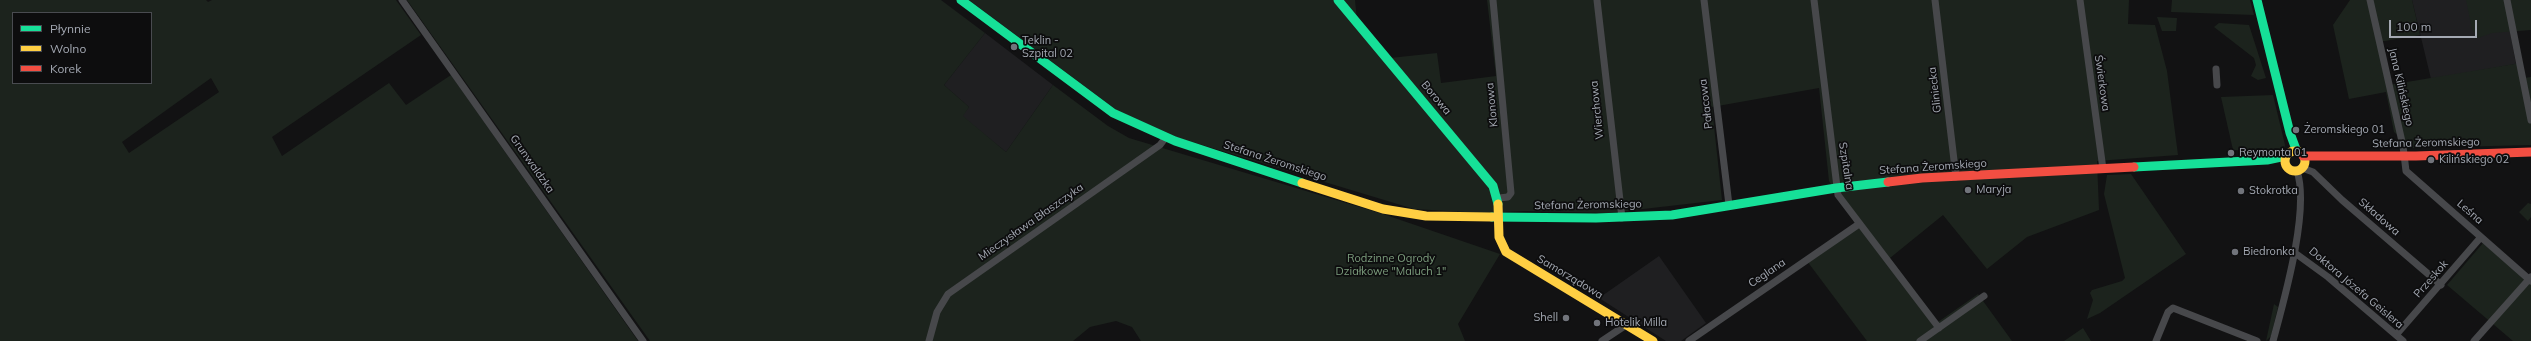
<!DOCTYPE html>
<html>
<head>
<meta charset="utf-8">
<style>
  body { margin:0 }
  #map { position:relative; width:2531px; height:341px; overflow:hidden; background:#121213; font-family:Mulish,sans-serif }
  canvas { display:block }
  .legend { position:absolute; left:12px; top:12px; width:140px; height:72px; box-sizing:border-box; background:#0d0d0e; border:1px solid #494b50; margin:0; padding:5px 7px; list-style:none; font-size:12px; color:#a4a9b3 }
  .legend li { display:flex; align-items:center; gap:8px; height:20px }
  .legend b { width:20px; border:1px solid #494b50 }
  .scale { position:absolute; left:2389px; top:20px; width:88px; height:18px; box-sizing:border-box; border:2px solid #a4a9b3; border-top:0; padding-left:5px; font-size:12px; line-height:14px; white-space:nowrap; color:#a4a9b3; -webkit-text-stroke:3px #0d0d0e; paint-order:stroke }
</style>
</head>
<body>
<div id="map">
<canvas width="2531" height="341"></canvas>
<ul class="legend">
<li><b style="height:5px;background:#16e098"></b>Płynnie</li>
<li><b style="height:5px;background:#ffcf43"></b>Wolno</li>
<li><b style="height:5px;background:#f24e42"></b>Korek</li>
</ul>
<div class="scale">100 m</div>
</div>
<script>
const ctx = document.querySelector('canvas').getContext('2d');
ctx.lineJoin = 'round';
function fillPath(path, color) { ctx.fillStyle = color; ctx.fill(path, 'evenodd'); }
function trace(path, color, width, dash) { ctx.strokeStyle = color; ctx.lineWidth = width; ctx.lineCap = dash ? 'butt' : 'round'; ctx.setLineDash(dash || []); ctx.stroke(path); }
function write(font, color, halo, rows, align = 'center') {
  ctx.font = font + ' Mulish,sans-serif'; ctx.lineWidth = 3.5; ctx.setLineDash([]); ctx.textBaseline = 'middle'; ctx.strokeStyle = halo; ctx.fillStyle = color; for (const [text, x, y, turn = 0] of rows) {
    ctx.save(); ctx.translate(x, y); ctx.rotate((+turn || 0) * Math.PI / 180); ctx.textAlign = isNaN(turn) ? turn : align; if (halo) ctx.strokeText(text, 0, 0); ctx.fillText(text, 0, 0); ctx.restore();
  }
}
const built = new Path2D(`
  M2412,0H2504L2516,64L2431,79Z
  M985,33L1053,85L1006,152L962,116L969,107L944,85Z
  M1659,256L1706,323L1681,341H1666L1599,298Z`);
const green = new Path2D(`
  M0,0H206L208,2L212,0H396L421,35L272,137L282,156L389,83L406,105L451,75L638,341H0ZM13,13H151V83H13ZM211,78L219,92L129,153L122,142Z
  M407,0H941L985,33L944,85L969,107L963,116L1006,152L1053,85L1108,126L1129,138L1383,214L1500,254L1458,324L1465,341H1141L1132,327L1116,321L1090,327L1073,341H650Z
  M969,0H1355L1357,20L1390,58L1437,53L1441,83L1496,76L1487,0H2129L2128,24L2155,25L2167,71L2178,155L2097,161L2099,210L2027,237L1987,269L1943,215L1890,258L1938,322L1978,294L2012,341H1867L1807,261L1857,227L1829,181L1819,88L1712,107L1722,200L1608,213L1525,211L1481,213L1414,209L1179,138L1118,111Z
  M2172,0H2250L2254,15L2171,12Z
  M2350,0H2412L2420,35L2379,42L2389,85L2520,63L2523,78L2531,77V145L2413,148L2394,132L2386,92L2349,99L2333,25Z
  M2466,0H2531V30L2492,33L2478,38L2472,29Z
  M2157,17L2177,18L2176,31H2162Z
  M2219,23L2249,25L2266,78L2258,80L2251,76L2256,65L2254,58L2214,27Z
  M2273,95L2285,145L2284,150L2278,153L2233,150L2221,97Z
  M2131,174L2186,254L2100,313L2087,319L2093,300L2090,293L2092,290L2122,281L2125,278L2104,194L2107,175Z
  M2528,203L2531,204V217L2528,221L2519,212Z
  M2483,243L2531,284V341H2513L2447,285Z
  M2274,304L2278,307L2271,336L2266,341Z
  M2083,328L2091,341H2064Z`);
const street = new Path2D(`
  M402,0L643,341
  M1493,0L1511,193L1508,197L1499,198
  M1597,0L1622,218
  M1704,0L1729,205
  M1814,0L1838,195L1939,328
  M1935,0L1956,177
  M2080,0L2103,169
  M2370,0L2403,146L2406,171L2531,281
  M2507,0L2531,120
  M2216,69L2217,85
  M2302,168L2313,172L2342,200L2441,285
  M2295,253L2328,277L2403,341
  M2396,335L2481,237
  M929,341L937,312L948,294L1160,145L1166,137
  M1602,341L1626,325
  M1689,341L1859,224
  M1920,341L1984,296
  M2156,341L2168,312L2173,308L2257,341
  M2273,341C2284,300 2310,210 2297,171
  M2474,341L2531,277`);
const fast = new Path2D(`
  M961,0L1113,113L1175,141L1302,183
  M1338,0L1493,186L1498,204
  M2257,0L2290,133L2297,152
  M2134,167L2267,160L2286,156
  M1492,217L1596,218L1672,215L1836,188L1888,182`);
const slow = new Path2D(`
  M2285 161a10 10 0 1 1 20 0a10 10 0 1 1-20 0Z
  M1302,183L1383,209L1426,216L1492,217
  M1498,204L1499,237L1506,252L1653,341`);
const jam = new Path2D(`
  M2303,156H2416L2531,152
  M1888,182L1922,178L2134,167`);
const markers = [
  [1014,47,4,"#71747b"],
  [2296,130,4,"#71747b"],
  [2231,153,4,"#71747b"],
  [2431,160,4,"#71747b"],
  [1968,190,4,"#71747b"],
  [2241,191,4,"#71747b"],
  [2235,252,4,"#71747b"],
  [1566,318,4,"#71747b"],
  [1597,323,4,"#71747b"]
];
const poiNames = [
  ["Teklin -",1022,41],
  ["Szpital 02",1022,54],
  ["Żeromskiego 01",2304,130],
  ["Reymonta 01",2239,153],
  ["Kilińskiego 02",2439,160],
  ["Maryja",1976,190],
  ["Stokrotka",2249,191],
  ["Biedronka",2243,252],
  ["Shell",1558,318,"right"],
  ["Hotelik Milla",1605,323]
];
const streetNames = [
  ["Świerkowa",2102,83,82],
  ["Jana Kilińskiego",2401,87,77],
  ["Gliniecka",1935,90,-97],
  ["Borowa",1436,98,50],
  ["Pałacowa",1706,104,-97],
  ["Klonowa",1492,105,-96],
  ["Wierchowa",1597,110,-96],
  ["Stefana Żeromskiego",2426,143,-1],
  ["Stefana Żeromskiego",1275,161,18],
  ["Grunwaldzka",532,164,55],
  ["Szpitalna",1846,166,81],
  ["Stefana Żeromskiego",1933,167,-4],
  ["Stefana Żeromskiego",1588,205,-1],
  ["Leśna",2470,212,41],
  ["Składowa",2379,217,41],
  ["Mieczysława Błaszczyka",1031,222,-35],
  ["Ceglana",1767,273,-34],
  ["Samorządowa",1570,277,31],
  ["Przeskok",2431,279,-49],
  ["Doktora Józefa Geislera",2356,288,40]
];
const parkNames = [
  ["Rodzinne Ogrody",1391,259],
  ["Działkowe \"Maluch 1\"",1391,272]
];
fillPath(built, '#1f1f21');
fillPath(green, '#1c231d');
trace(street, '#47484b', 7);
trace(fast, '#16e098', 9);
trace(slow, '#ffcf43', 9);
trace(jam, '#f24e42', 9);
for (const [x, y, r, color] of markers) { const dot = new Path2D(); dot.arc(x, y, r, 0, 2 * Math.PI); ctx.fillStyle = color; ctx.fill(dot); trace(dot, '#0d0d0e', 1.5); }
write('11px', '#a4a9b3', '#0d0d0e', poiNames, 'left');
write('11px', '#a4a9b3', '#0d0d0e', streetNames);
write('11px', '#7c9d7d', '#0d0d0e', parkNames);
</script>
</body>
</html>
